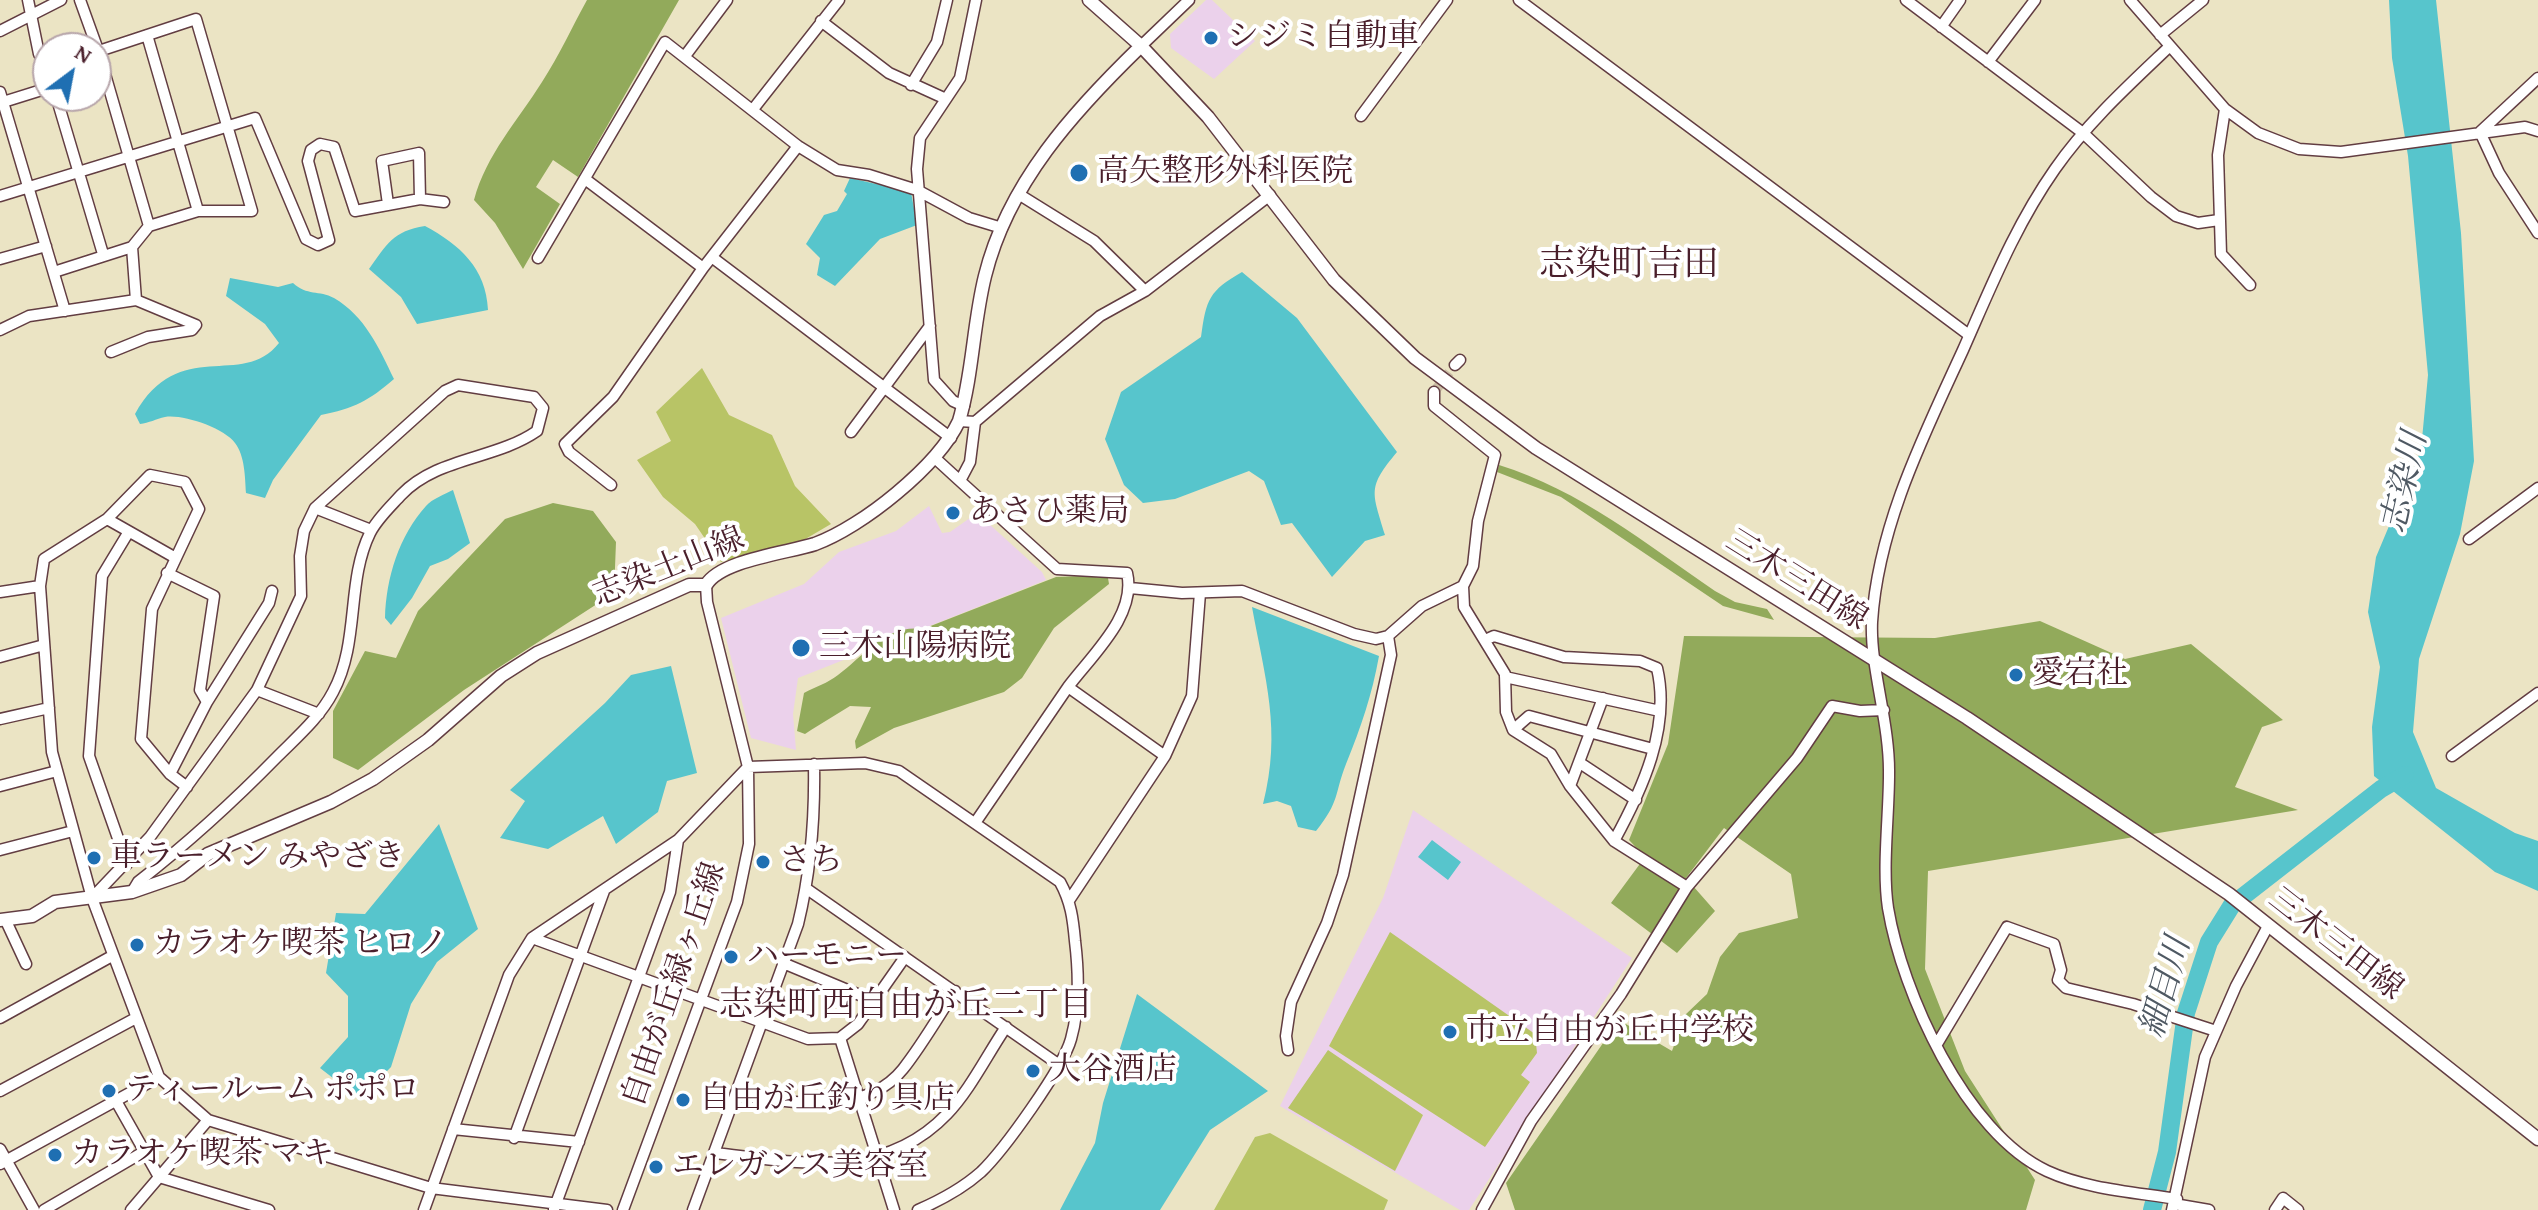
<!DOCTYPE html>
<html>
<head>
<meta charset="utf-8">
<style>
  body { margin:0 }
  #map { position:relative; width:2538px; height:1210px; overflow:hidden; background:#ebe4c4; font-family:"Gentium Book Plus",serif }
  canvas { display:block }
  .north { position:absolute; left:32px; top:32px; width:80px; height:80px; box-sizing:border-box; background:#fff; border:2px solid #b7a5aa; border-radius:50%; rotate:32deg; font-size:22px; font-weight:700; line-height:32px; text-align:center; color:#4a1f2b }
  .north::after { content:''; display:block; margin:auto; width:28px; height:36px; background:#1f6fb2; clip-path:polygon(50% 0,100% 100%,50% 72%,0 100%) }
</style>
</head>
<body>
<div id="map">
<canvas width="2538" height="1210"></canvas>
<div class="north">N</div>
</div>
<script>
const ctx = document.querySelector('canvas').getContext('2d');
ctx.lineJoin = 'round';
function fillPath(path, color) { ctx.fillStyle = color; ctx.fill(path, 'evenodd'); }
function trace(path, color, width, dash) { ctx.strokeStyle = color; ctx.lineWidth = width; ctx.lineCap = dash ? 'butt' : 'round'; ctx.setLineDash(dash || []); ctx.stroke(path); }
function write(font, color, halo, rows, align = 'center') {
  ctx.font = font + ' "Gentium Book Plus","Noto Serif JP",serif'; ctx.lineWidth = 8; ctx.setLineDash([]); ctx.textBaseline = 'middle'; ctx.strokeStyle = halo; ctx.fillStyle = color; for (const [text, x, y, turn = 0] of rows) {
    ctx.save(); ctx.translate(x, y); ctx.rotate((+turn || 0) * Math.PI / 180); ctx.textAlign = isNaN(turn) ? turn : align; if (halo) ctx.strokeText(text, 0, 0); ctx.fillText(text, 0, 0); ctx.restore();
  }
}
const built = new Path2D(`
  M1206,0H1212L1255,41L1214,79L1171,48L1170,34Z
  M929,506L942,533L950,532L977,513L1042,572L1046,580L798,678L793,714L796,750L751,738L721,618L804,584L839,552L896,531Z
  M1413,810L1632,958L1469,1210H1460L1280,1106L1383,898Z`);
const green = new Path2D(`
  M702,368L729,415L772,435L795,486L831,524L802,541L721,562L695,524L663,497L637,460L671,441L656,412Z
  M1390,932L1535,1034L1537,1053L1521,1075L1530,1082L1485,1147L1329,1046Z
  M1328,1050L1423,1115L1395,1171L1288,1108Z
  M1270,1133L1388,1200L1384,1210H1214L1255,1137Z`);
const forest = new Path2D(`
  M587,0H679L578,177L553,160L536,187L560,204L523,269L495,223L474,200C486,155 518,120 542,82C559,56 572,27 587,0Z
  M1499,465C1580,490 1646,544 1715,591L1735,602L1767,609L1774,620L1723,606L1561,497L1497,472Z
  M553,503L593,511L616,542L614,593L464,690L358,770L333,758V711L365,651L396,658L418,611L505,519Z
  M1082,576L1108,578L1109,584L1054,628L1022,678L1004,692L894,728L856,749L855,741L871,707L850,706L811,730L805,734L797,731L804,693C815,687 828,683 838,675C864,656 885,624 923,629L1056,577Z
  M2040,621L2125,659L2191,644L2283,720L2262,727L2235,787L2298,810L1928,871L1925,969L1965,1071L2035,1180L2026,1210H1515L1506,1183L1619,1020L1672,1051L1685,1015L1707,994L1720,957L1739,933L1798,918L1791,874L1724,828L1686,878L1715,911L1677,953L1611,903L1645,857L1629,840L1668,744L1684,636L1935,638Z`);
const water = new Path2D(`
  M2389,0H2436L2461,233L2474,461L2460,534L2419,659L2413,732L2436,788L2515,833L2538,841V891L2495,872L2374,776L2372,727L2380,667L2368,612L2376,557L2421,450L2428,375L2408,156L2392,58Z
  M850,178L911,192L917,225L880,239L835,286L817,275L820,258L806,244L824,215L837,211L847,194L844,191Z
  M425,226C460,245 486,268 488,310L417,324L401,297L369,269C387,244 393,231 425,226Z
  M1242,272L1297,318L1397,452C1367,488 1372,491 1385,535L1365,541L1332,577L1292,523L1281,525L1264,481L1249,471L1175,499L1143,503L1124,485L1105,439L1121,392L1201,337C1206,299 1209,291 1242,272Z
  M230,278L278,287L293,283C307,296 319,290 334,298C365,316 379,348 394,379C370,400 353,409 321,415L273,480L265,498L246,493C245,477 245,456 235,443C224,428 183,414 165,417C156,419 149,423 140,424L135,414C179,335 242,390 279,343L265,324L226,296Z
  M453,490L470,543L448,559L430,566L412,598L391,625L385,618C386,578 399,536 426,506C432,499 445,494 453,490Z
  M1252,607L1379,656C1372,695 1361,727 1346,764C1334,795 1340,801 1316,831L1298,827L1291,806L1277,801L1263,804C1282,730 1265,679 1252,607Z
  M671,666L697,773L667,781L658,812L616,844L603,816L548,849L500,838L525,801L510,790L605,703L631,675Z
  M439,824L478,929L437,962L411,1004L391,1067L360,1099L320,1068L348,1037V996L326,973L336,913L365,914Z
  M1432,840L1461,862L1448,880L1418,857Z
  M1137,994L1268,1091L1210,1130L1160,1210H1060L1095,1143L1103,1103Z`);
const river = new Path2D(`
  M2152,1210L2167,1152L2186,1013L2209,942L2232,905L2381,789L2405,775`);
const minorTunnel = new Path2D(`
  M1434,392L1455,365`);
const minor = new Path2D(`
  M28,0L39,54
  M80,0L98,50L149,226
  M1519,0L1969,335
  M1906,0L2083,133L2151,197L2176,216L2198,223L2219,220
  M2130,0L2225,109L2258,133L2299,149L2341,152L2525,127L2538,131
  M821,21L889,73L946,99
  M1941,27L1960,0
  M0,31L61,0
  M147,35L198,211
  M2160,35L2203,0
  M1141,46L1189,0
  M2170,46C2129,85 2087,123 2055,169C2015,226 1991,287 1963,350C1924,435 1878,526 1872,622C1870,668 1890,723 1889,775C1889,816 1882,868 1888,908C1902,992 1965,1133 2047,1171C2086,1189 2134,1192 2177,1199
  M685,56L727,0
  M1988,62L2035,0
  M2538,78L2480,132L2499,173L2538,233
  M911,85L937,42L947,0
  M0,92L65,311
  M56,96L103,254
  M0,103L48,88
  M754,108L839,0
  M2225,109L2218,155L2221,254L2250,285
  M1361,116L1447,0
  M585,179L703,268
  M1020,195L1094,241L1145,291
  M0,196L255,118L306,239L318,245L329,240L308,161L311,150L320,144L334,147L355,211L420,199L444,202
  M388,204L382,161L419,153L420,199
  M538,258L665,42L798,146L837,170L869,175L917,190L969,218L1002,228
  M713,258L951,438
  M0,259L46,246
  M54,272L132,247
  M0,330L29,316L136,300L132,247L149,226L198,211H252L196,19L96,52
  M111,352L148,337L192,330L196,325L136,300
  M1455,365L1460,360
  M1434,392V406L1495,455L1478,521L1473,566L1463,586L1464,607L1505,674L1506,712L1513,730L1551,754L1570,786L1614,841L1687,887
  M964,406L953,401L934,380L917,169L920,138L960,78L976,0
  M959,421L975,422L970,462L960,481L1057,569L1127,573C1137,615 1092,655 1068,687
  M975,422L1100,316L1145,291L1270,195
  M851,432L930,326
  M936,459L960,481
  M611,485L569,452L565,444L613,397L703,268L798,146
  M315,508L371,530
  M107,519L174,557
  M2469,539L2538,488
  M167,573L214,596L200,690L207,702
  M1130,588L1182,593L1242,591L1354,634L1376,639L1388,636L1422,606L1463,586
  M0,592L40,586
  M1485,640L1494,636L1564,657L1640,661L1657,668C1671,728 1642,790 1614,841
  M0,657L44,645
  M1505,677L1660,711
  M257,690L319,714
  M0,719L49,708
  M1513,730L1529,716L1653,749
  M1165,756L1192,696L1200,593
  M2452,756L2538,693
  M1580,763L1636,800
  M170,774L207,702L269,603L272,591
  M0,786L57,771
  M1570,786L1603,698
  M187,787L170,774L141,739L152,609L199,509L185,482L150,475L107,519L44,559L40,586L52,752L92,898L159,1077L208,1120L431,1188L607,1210
  M975,823L1068,687L1165,756L1070,899
  M0,850L73,831
  M127,864L89,756L102,576L128,533
  M807,889L1058,1064
  M92,898L150,837L257,690L301,596L300,556L304,531L315,508L445,391L458,385L534,397L543,408L537,431C495,460 437,457 401,495C391,506 377,519 370,533C346,582 360,642 333,692C320,717 298,736 278,756C234,801 188,843 138,882L132,892
  M6,921L26,964
  M532,938L808,1039L840,1038L858,1024L905,957
  M783,963L874,1001
  M0,1018L112,956
  M840,1038L894,1210
  M1937,1044L2007,927L2054,944L2061,970L2058,980L2066,988L2133,1004L2216,1031
  M1288,1050L1286,1036L1291,1002L1327,923L1343,875L1391,655L1388,636
  M0,1091L136,1018
  M735,1095C789,1101 864,1118 903,1069C922,1045 938,1017 955,991
  M116,1101L159,1177L269,1210
  M453,1129L579,1142
  M514,1138L604,891
  M0,1149L34,1210
  M714,1153C797,1162 882,1182 947,1114C970,1090 987,1055 1006,1027
  M0,1164L159,1077
  M2174,1204L2209,1210
  M554,1209L670,892L678,840
  M44,1210L145,1151
  M131,1210L208,1120
  M424,1210L509,975L532,938L678,840L748,767L865,763L899,771L1060,882C1071,902 1073,919 1075,941C1079,974 1080,1007 1071,1039C1063,1068 1004,1150 981,1172C963,1188 941,1200 918,1210
  M623,1210L737,902L749,844L748,767L707,602L706,585
  M693,1210L798,924C811,871 815,819 814,764
  M1482,1210L1531,1121L1621,994L1687,887L1797,758L1832,706L1860,711L1884,710
  M2172,1210L2205,1057L2236,986L2268,926
  M2275,1210L2283,1198L2298,1210`);
const major = new Path2D(`
  M1089,0L1141,46L1208,117L1334,280L1415,358L1536,448L1967,718L2229,894L2538,1139
  M0,920L32,916L55,902L132,892L181,875L208,854L331,802L373,779L428,740L501,676L537,653L689,585H706C721,560 787,553 815,544C862,527 938,466 959,421C973,374 973,324 985,276C1008,183 1074,111 1141,46`);
const markers = [
  [1211,38,8,"#1f6fb2"],
  [1079,173,10,"#1f6fb2"],
  [953,513,8,"#1f6fb2"],
  [801,648,10,"#1f6fb2"],
  [2016,675,8,"#1f6fb2"],
  [94,858,8,"#1f6fb2"],
  [763,862,8,"#1f6fb2"],
  [137,945,8,"#1f6fb2"],
  [731,957,8,"#1f6fb2"],
  [1450,1032,8,"#1f6fb2"],
  [1033,1071,8,"#1f6fb2"],
  [109,1091,8,"#1f6fb2"],
  [683,1100,8,"#1f6fb2"],
  [55,1155,8,"#1f6fb2"],
  [656,1167,8,"#1f6fb2"]
];
const poiNames = [
  ["シジミ自動車",1227,38],
  ["高矢整形外科医院",1097,173],
  ["あさひ薬局",969,513],
  ["三木山陽病院",819,648],
  ["愛宕社",2032,675],
  ["車ラーメン みやざき",110,858],
  ["さち",779,862],
  ["カラオケ喫茶 ヒロノ",153,945],
  ["ハーモニー",747,957],
  ["市立自由が丘中学校",1466,1032],
  ["大谷酒店",1049,1071],
  ["ティールーム ポポロ",125,1091],
  ["自由が丘釣り具店",699,1100],
  ["カラオケ喫茶 マキ",71,1155],
  ["エレガンス美容室",672,1167]
];
const streetNames = [
  ["志染土山線",669,568,-22],
  ["三木三田線",1796,581,32],
  ["三木三田線",2335,945,38],
  ["自由が丘緑ヶ丘線",675,985,-71]
];
const waterNames = [
  ["志染川",2406,483,-77],
  ["細目川",2167,988,-74]
];
const neighbourhoodNames = [
  ["志染町西自由が丘二丁目",906,1006]
];
const quarterNames = [
  ["志染町吉田",1629,266]
];
fillPath(built, '#ebd1eb');
fillPath(green, '#b8c466');
fillPath(forest, '#92aa5b');
fillPath(water, '#57c5cc');
trace(river, '#57c5cc', 18);
trace(minorTunnel, '#cbbda5', 10, [10, 5]);
trace(minor, '#623d42', 13);
trace(major, '#623d42', 15);
trace(minor, '#fff', 10);
trace(major, '#fff', 12);
for (const [x, y, r, color] of markers) { const dot = new Path2D(); dot.arc(x, y, r, 0, 2 * Math.PI); ctx.fillStyle = color; ctx.fill(dot); trace(dot, '#fff', 3); }
write('32px', '#4a1f2b', '#fff', poiNames, 'left');
write('32px', '#4a1f2b', '#fff', streetNames);
write('italic 34px', '#4f5963', '#fff', waterNames);
write('34px', '#4a1f2b', '#fff', neighbourhoodNames);
write('36px', '#4a1f2b', '#fff', quarterNames);
</script>
</body>
</html>
